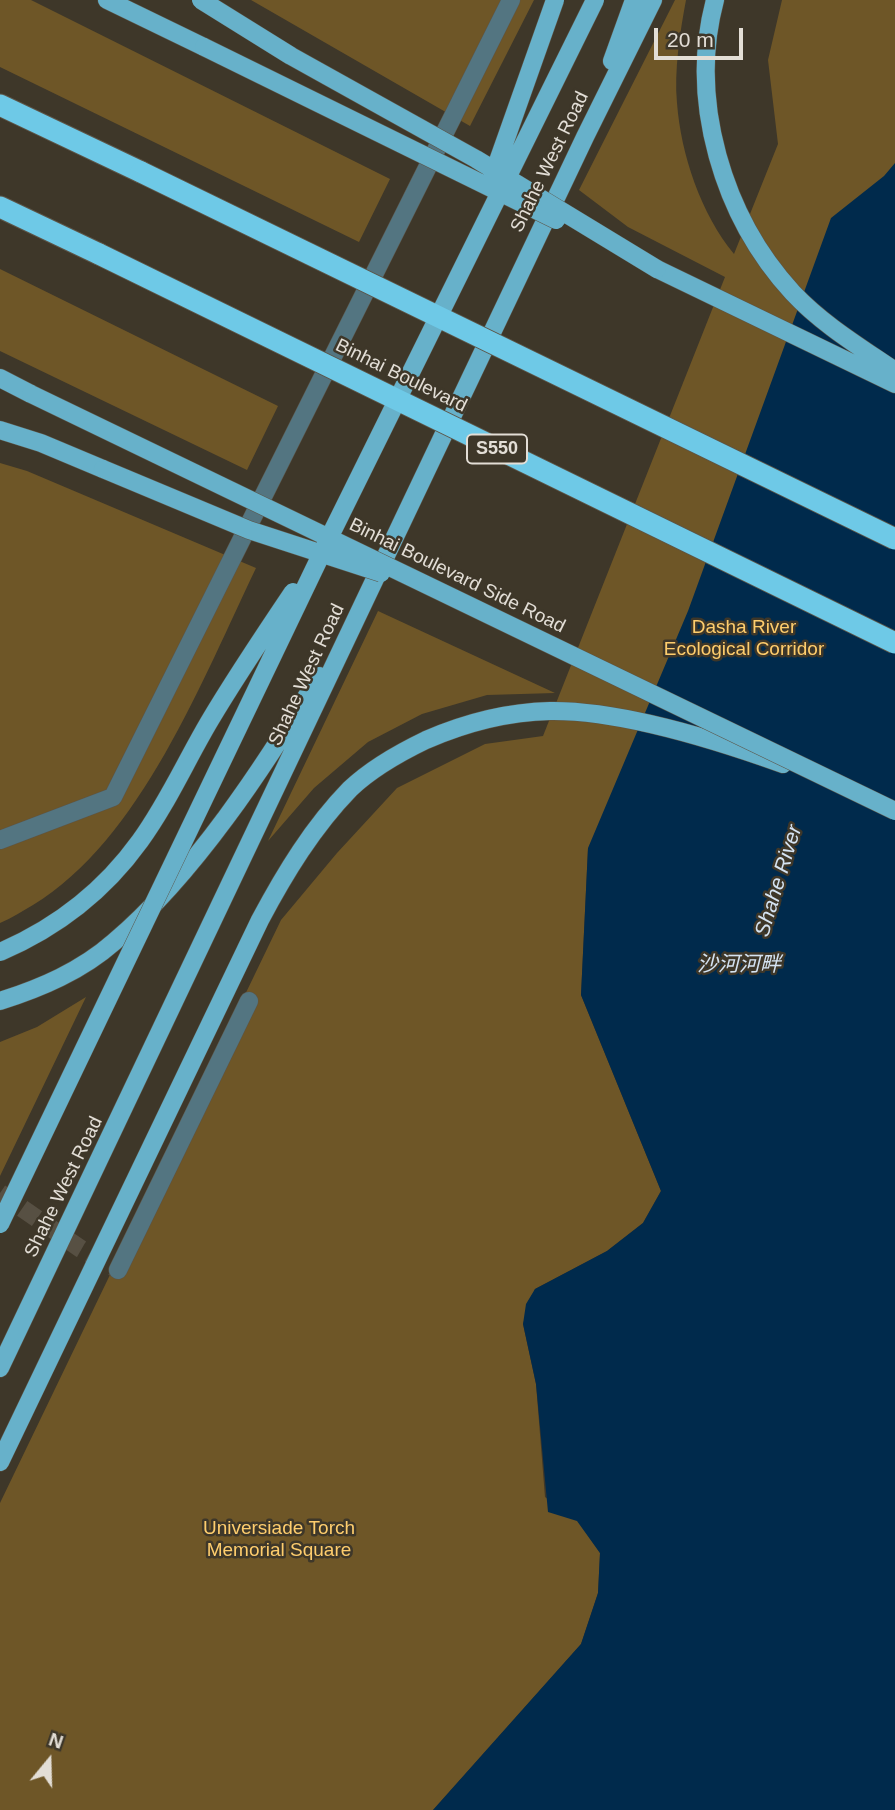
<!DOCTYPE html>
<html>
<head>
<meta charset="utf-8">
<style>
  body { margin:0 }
  #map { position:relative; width:895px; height:1810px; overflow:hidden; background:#3e3729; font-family:Helvetica,sans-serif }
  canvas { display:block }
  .north { position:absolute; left:14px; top:1726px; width:70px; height:70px; -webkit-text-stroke:5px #3e3729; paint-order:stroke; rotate:19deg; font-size:19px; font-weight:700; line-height:28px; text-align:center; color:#e3ded6 }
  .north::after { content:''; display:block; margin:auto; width:24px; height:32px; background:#e3ded6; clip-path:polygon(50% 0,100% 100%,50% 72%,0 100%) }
  .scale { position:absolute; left:654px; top:28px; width:89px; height:32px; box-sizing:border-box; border:4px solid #e3ded6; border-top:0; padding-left:9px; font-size:21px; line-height:24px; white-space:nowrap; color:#e3ded6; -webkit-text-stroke:5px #3e3729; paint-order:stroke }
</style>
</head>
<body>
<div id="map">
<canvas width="895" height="1810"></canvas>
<div class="north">N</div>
<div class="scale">20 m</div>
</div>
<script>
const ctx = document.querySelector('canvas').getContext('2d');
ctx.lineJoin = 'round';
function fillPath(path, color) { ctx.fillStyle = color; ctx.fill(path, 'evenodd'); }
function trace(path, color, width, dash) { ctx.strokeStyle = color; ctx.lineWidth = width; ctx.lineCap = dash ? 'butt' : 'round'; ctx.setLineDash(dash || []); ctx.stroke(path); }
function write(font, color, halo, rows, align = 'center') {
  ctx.font = font + ' Helvetica,"Noto Sans SC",sans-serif'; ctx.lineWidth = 5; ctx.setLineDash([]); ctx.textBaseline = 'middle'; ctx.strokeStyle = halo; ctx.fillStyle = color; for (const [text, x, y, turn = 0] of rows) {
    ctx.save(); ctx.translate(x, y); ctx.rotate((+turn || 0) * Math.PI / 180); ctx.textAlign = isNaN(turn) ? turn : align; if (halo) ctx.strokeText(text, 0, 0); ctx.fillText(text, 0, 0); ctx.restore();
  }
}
const green = new Path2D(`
  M0,0H31L390,179L359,242L0,67Z
  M251,0H534L470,126Z
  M675,0H686C680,32 674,71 677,103C681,155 701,214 734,254L778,144L768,60L782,0H895V881L588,848L581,995L661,1191L643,1223L607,1251L535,1289L523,1324L536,1384L545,1497L578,1521L600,1553L598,1593L581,1644L433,1810H0V1503L281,920L337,853L397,788L485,744L543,736L725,277L628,227L579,190Z
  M0,269L278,406L247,470L0,351Z
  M0,463L27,471L256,568C203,678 141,840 33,905C22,911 12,918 0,923Z
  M378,611L555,693L487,695L422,714L368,742L314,788L268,841Z
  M86,997L0,1176V1042L37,1027Z`);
const water = new Path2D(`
  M895,163V1810H433L581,1644L598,1593L600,1553L577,1521L548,1512L536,1384L523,1324L526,1304L535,1289L607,1251L643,1223L661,1191L581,995L588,848L688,611L831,218L884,176Z`);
const minorTunnel = new Path2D(`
  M0,1193L81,1249L118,1270`);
const minor = new Path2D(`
  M0,840L113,797L511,0
  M118,1270L249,1001`);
const major = new Path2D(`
  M107,0L204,47
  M715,0C688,101 723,217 793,293C822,324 860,347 895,371
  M612,61L634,0
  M657,269L895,384
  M0,378L31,394
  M0,430L41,443L103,469
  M0,1001C41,988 81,971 114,942C194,874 265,766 319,676
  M0,1368L585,137L653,0
  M0,1462L260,920C285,873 313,827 350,789C372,768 399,753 426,740C465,723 507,712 550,711C621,710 716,740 783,764`);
const highway = new Path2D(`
  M0,105L141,172
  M0,207L99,254`);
const majorBridge = new Path2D(`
  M201,0L291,56L476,159L657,269
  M204,47L556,220
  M492,178L555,0
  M31,394L895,811
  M103,469L249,530L381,573
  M0,952C56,928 104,891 140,841C167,804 186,761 209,722C235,678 264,635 293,592
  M0,1224L331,534L595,0`);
const highwayBridge = new Path2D(`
  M141,172L895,539
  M99,254L895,643`);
const shields = [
  [497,449,60]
];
const shieldNames = [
  ["S550",497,449]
];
const streetNames = [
  ["Shahe West Road",550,162,-64],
  ["Binhai Boulevard",401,376,26],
  ["Binhai Boulevard Side Road",457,576,26],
  ["Shahe West Road",307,675,-65],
  ["Shahe West Road",64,1187,-64]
];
const parkNames = [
  ["Dasha River",744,628],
  ["Ecological Corridor",744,650],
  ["Universiade Torch",279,1529],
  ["Memorial Square",279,1551]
];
const waterNames = [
  ["Shahe River",779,881,-73],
  ["沙河河畔",739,965]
];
fillPath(green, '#6e5627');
fillPath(water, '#002a4c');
trace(minorTunnel, '#575043', 18, [18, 9]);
trace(minor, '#5c5548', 19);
trace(major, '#5c5548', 19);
trace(highway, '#5c5548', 23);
trace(minor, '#537581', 18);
trace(major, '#67b1ca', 18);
trace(highway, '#6ec9e7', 21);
trace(majorBridge, '#5c5548', 19, []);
trace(highwayBridge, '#5c5548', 23, []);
trace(majorBridge, '#67b1ca', 18);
trace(highwayBridge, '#6ec9e7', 21);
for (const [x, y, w] of shields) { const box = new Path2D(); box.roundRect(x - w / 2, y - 14.5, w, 29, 5); ctx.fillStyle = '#3e3729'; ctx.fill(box); trace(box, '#e3ded6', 2); }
write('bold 18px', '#e3ded6', null, shieldNames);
write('19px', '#e3ded6', '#3e3729', streetNames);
write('19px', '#fecd6d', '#3e3729', parkNames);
write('italic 21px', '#d4e3f2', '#3e3729', waterNames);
</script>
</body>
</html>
